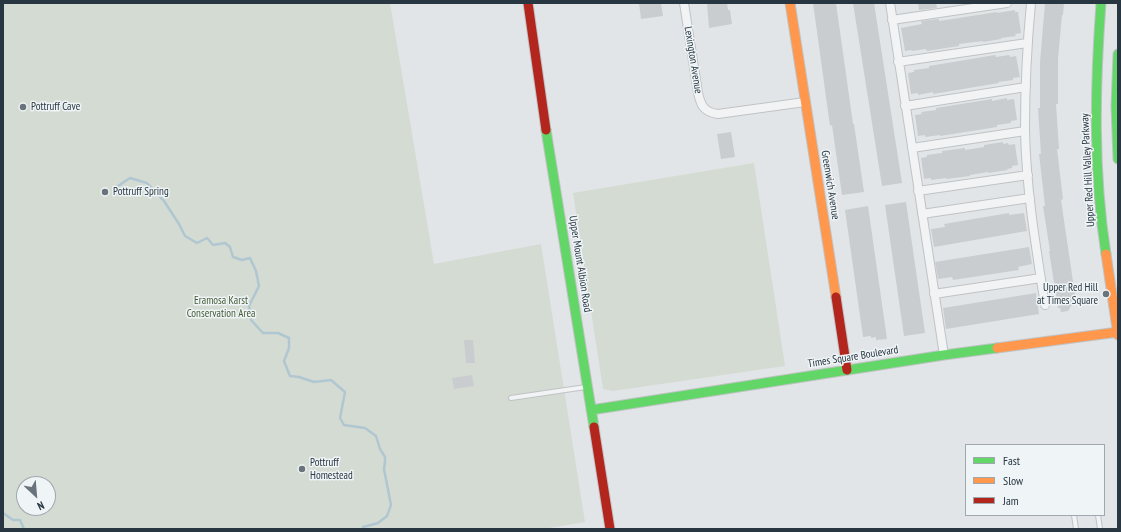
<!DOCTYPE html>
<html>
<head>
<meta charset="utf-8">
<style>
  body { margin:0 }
  #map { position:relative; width:1121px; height:532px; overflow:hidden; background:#e2e5e7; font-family:"PT Sans Narrow",sans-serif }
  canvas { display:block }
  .frame { position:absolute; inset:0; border:4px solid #283641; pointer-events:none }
  .legend { position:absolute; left:965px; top:444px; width:140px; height:72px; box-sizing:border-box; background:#eff4f6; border:1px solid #9fa8ae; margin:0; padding:5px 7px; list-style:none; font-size:12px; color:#283641 }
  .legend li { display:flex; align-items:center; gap:8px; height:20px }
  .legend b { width:20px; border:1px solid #9fa8ae }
  .north { position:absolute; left:16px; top:476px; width:40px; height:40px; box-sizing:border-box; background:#eff4f6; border:1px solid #9fa8ae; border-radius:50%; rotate:154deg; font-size:11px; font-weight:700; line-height:16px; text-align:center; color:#283641 }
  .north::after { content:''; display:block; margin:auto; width:14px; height:18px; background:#69737b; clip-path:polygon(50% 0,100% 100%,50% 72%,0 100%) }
</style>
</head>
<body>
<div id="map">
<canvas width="1121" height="532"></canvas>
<div class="frame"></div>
<ul class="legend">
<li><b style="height:5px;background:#63d668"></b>Fast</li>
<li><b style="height:5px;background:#ff974d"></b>Slow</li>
<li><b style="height:5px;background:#b3261e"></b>Jam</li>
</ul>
<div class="north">N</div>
</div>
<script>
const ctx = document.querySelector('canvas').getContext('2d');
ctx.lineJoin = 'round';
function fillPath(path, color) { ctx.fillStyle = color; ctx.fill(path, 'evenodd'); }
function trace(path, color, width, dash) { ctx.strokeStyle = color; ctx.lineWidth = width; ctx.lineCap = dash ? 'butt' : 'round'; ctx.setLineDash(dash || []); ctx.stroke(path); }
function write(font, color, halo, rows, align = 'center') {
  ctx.font = font + ' "PT Sans Narrow",sans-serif'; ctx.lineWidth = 3; ctx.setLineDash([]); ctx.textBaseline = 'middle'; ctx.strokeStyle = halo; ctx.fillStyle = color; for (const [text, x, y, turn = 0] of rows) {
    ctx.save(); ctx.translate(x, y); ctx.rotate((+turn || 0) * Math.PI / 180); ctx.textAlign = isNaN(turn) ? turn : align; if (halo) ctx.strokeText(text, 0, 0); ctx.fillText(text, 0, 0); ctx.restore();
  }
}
const green = new Path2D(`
  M3,3H390L434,264L541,244L585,522L543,529H3ZM24,484H48V508H24Z
  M754,163L785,366L613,391L603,389L573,193Z`);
const stream = new Path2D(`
  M118,186L130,178L147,183L164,201L179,224L185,236L197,243L207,238L213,245L225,243L230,247L233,257L242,260L250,258L256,271L259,286L249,306L251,320L263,333H278L289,338V348L284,361L290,376L299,377L314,382L331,380L345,392L340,418L344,425L365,428L376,436L380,449L385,457V462L384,469L391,505L387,516L378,523L363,527L364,529
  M3,513L13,520H20L24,529`);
const building = new Path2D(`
  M639,3H661L663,16L641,19Z
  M707,3H727L728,10H730L732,24L709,28Z
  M813,3H836L853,124H854L864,192L842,195L832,125L830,126Z
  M853,3H874L902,183L882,186Z
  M918,3H936L937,8L919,10Z
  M1045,3H1064L1063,15H1062L1058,59V104H1056L1059,149H1057L1063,199L1061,200L1075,295H1072L1073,303L1068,311L1061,312L1060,308H1058L1049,251H1050L1043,206H1045L1039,154H1041L1038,108H1040V62Z
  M1015,10V12H1018L1021,33L1015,34L1016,36L1001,38V39L983,42V41L959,44V46L927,51L926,49L912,51L911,50L905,51L901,28L922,24L921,21L939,19V21L997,12V13Z
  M995,55L996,57L1009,55L1010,57L1016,56L1020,77L1013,78V80L998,82L999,83L933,94V92L918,95V93L911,94L908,73L914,72V70L929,68V66Z
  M1007,98V100L1014,99L1017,120L1011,121V123L997,125V127L940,136V135L925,137V135L918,136L915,115L922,114L921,112L936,110V108L992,99V101Z
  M731,132L735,157L721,159L717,134Z
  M1003,142V144L1008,143L1009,145L1015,144L1018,165L1012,166V168L1007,169L1008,170L988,173V172L970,175V176L946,179V178L931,180V178L924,179L921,158L927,157V155L942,153V151L965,148V150L984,147V145Z
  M906,202L925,333L904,336L885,205Z
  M868,206L887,339L876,340V337L871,338V336L863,337L845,210Z
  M1009,213V215L1024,213L1027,231L934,247L931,229L945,227L944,224Z
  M1029,247L1032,264L1018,267L1019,270L953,280L952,277L938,279L935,262Z
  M1036,293L1039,314L946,329L943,308Z
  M464,340H473L475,363H466Z
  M472,375L474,386L454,389L452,378Z`);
const lane = new Path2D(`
  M511,398L586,387
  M1074,515L1076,529
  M1098,515L1100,529`);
const street = new Path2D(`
  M684,3L698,93C701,106 704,112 718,114L805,102
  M890,3L944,355
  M1031,3C1027,45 1025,88 1025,130C1026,188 1036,248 1045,305
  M892,20L1007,3
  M898,62L1027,43
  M905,106L1026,87
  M912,148L1025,131
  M918,191L1028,175
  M922,214L1030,198
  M934,294L1041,278`);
const fast = new Path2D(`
  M1101,3C1095,86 1093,171 1106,254
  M1118,54L1116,106L1118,159
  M546,130L594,427
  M591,410L944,355L997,348`);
const slow = new Path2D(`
  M790,3L836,297
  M1106,254L1118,335
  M997,348L1118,332`);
const jam = new Path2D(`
  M528,3L546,130
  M836,297L847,370
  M594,427L610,529`);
const markers = [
  [23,107,4,"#69737b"],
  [105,192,4,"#69737b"],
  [1106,294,4,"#69737b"],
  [302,469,4,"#69737b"]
];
const streetNames = [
  ["Lexington Avenue",693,60,81],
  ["Upper Red Hill Valley Parkway",1088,170,-93],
  ["Greenwich Avenue",830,185,81],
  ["Upper Mount Albion Road",580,264,81],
  ["Times Square Boulevard",853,357,-9]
];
const poiNames = [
  ["Pottruff Cave",31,107],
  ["Pottruff Spring",113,192],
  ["Upper Red Hill",1098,288,"right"],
  ["at Times Square",1098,301,"right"],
  ["Pottruff",310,463],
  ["Homestead",310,476]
];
const parkNames = [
  ["Eramosa Karst",221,301],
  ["Conservation Area",221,314]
];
fillPath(green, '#d4dbd2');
trace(stream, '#b0c7d2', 2.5);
fillPath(building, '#cacdcf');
trace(lane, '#c0c3c5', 6);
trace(street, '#c0c3c5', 10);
trace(fast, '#c0c3c5', 11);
trace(slow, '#c0c3c5', 11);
trace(jam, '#c0c3c5', 11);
trace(lane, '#f1f3f4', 4);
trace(street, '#f1f3f4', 8);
trace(fast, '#63d668', 9);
trace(slow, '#ff974d', 9);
trace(jam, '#b3261e', 9);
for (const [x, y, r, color] of markers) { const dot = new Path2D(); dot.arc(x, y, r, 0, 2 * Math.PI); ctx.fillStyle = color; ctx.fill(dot); trace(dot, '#eff4f6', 1.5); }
write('11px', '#283641', '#eff4f6', streetNames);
write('11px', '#283641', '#eff4f6', poiNames, 'left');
write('11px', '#455c36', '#eff4f6', parkNames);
</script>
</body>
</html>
